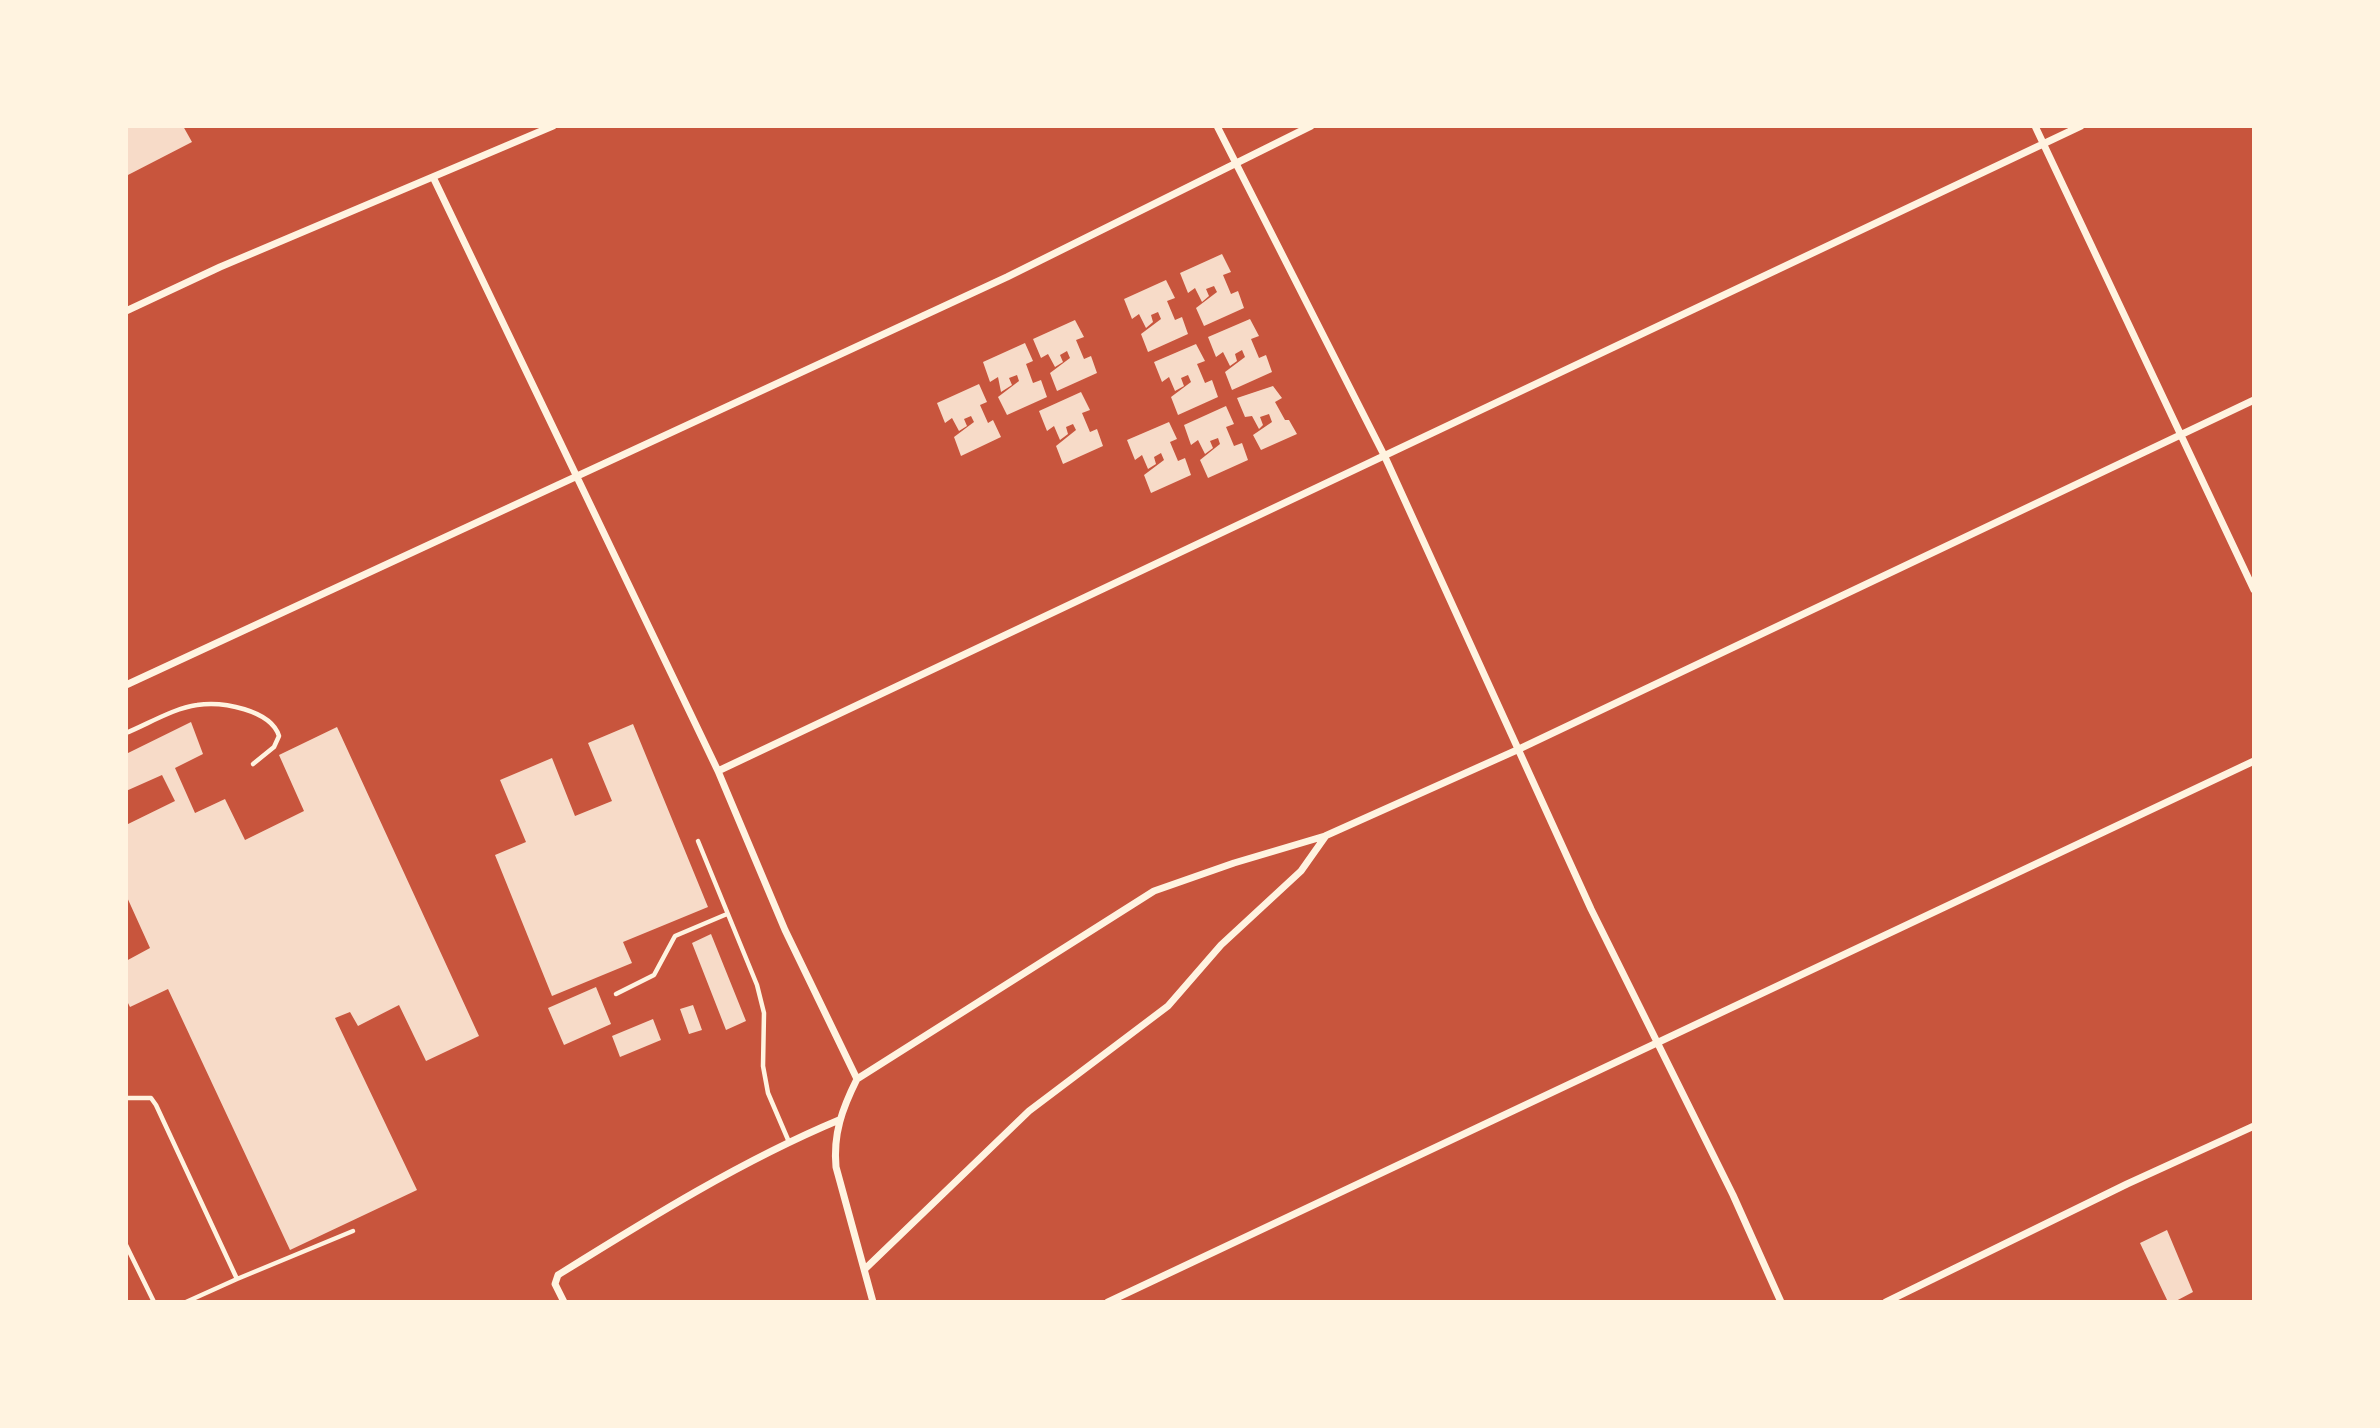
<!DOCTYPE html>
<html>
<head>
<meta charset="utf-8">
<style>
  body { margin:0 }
  #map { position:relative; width:2380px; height:1428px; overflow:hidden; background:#c8553d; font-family:"Golos Text",sans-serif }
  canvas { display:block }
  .frame { position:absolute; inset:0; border:128px solid #fff3e0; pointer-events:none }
</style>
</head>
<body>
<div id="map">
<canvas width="2380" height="1428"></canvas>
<div class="frame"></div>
</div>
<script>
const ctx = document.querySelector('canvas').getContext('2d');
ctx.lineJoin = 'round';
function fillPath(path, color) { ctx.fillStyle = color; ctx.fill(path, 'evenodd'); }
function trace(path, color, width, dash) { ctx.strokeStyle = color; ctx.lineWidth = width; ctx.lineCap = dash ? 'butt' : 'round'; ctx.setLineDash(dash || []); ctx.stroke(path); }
const building = new Path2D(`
  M126,126H183L192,142L126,176Z
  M1222,254L1231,272L1223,275L1231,294L1238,291L1244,308L1204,326L1196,308L1217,292L1214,286L1206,289L1209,296L1202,302L1195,288L1188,293L1180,273Z
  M1166,280L1175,298L1167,301L1175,320L1182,317L1188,334L1148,352L1141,334L1161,319L1158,312L1151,315L1153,322L1146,328L1139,314L1132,319L1124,299Z
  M1250,319L1259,336L1251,339L1259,358L1266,355L1272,372L1232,390L1225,372L1245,357L1242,350L1235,354L1237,361L1230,366L1223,352L1216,357L1208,337Z
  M1075,320L1084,337L1076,340L1084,359L1091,356L1097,373L1057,391L1050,373L1070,358L1067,351L1060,355L1063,362L1055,367L1048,354L1041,358L1033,339Z
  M1025,343L1033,361L1026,364L1033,383L1041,380L1047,397L1007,415L998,397L1019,381L1017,375L1009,378L1012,385L1001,392L998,377L990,382L983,362Z
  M1196,344L1205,361L1197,364L1205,383L1212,380L1218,397L1178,415L1171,397L1191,382L1188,375L1181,378L1184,386L1175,391L1169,377L1162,382L1154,362Z
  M979,384L987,402L980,405L988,423L993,420L1001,437L961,456L954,437L974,422L971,416L964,419L967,426L959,431L952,418L945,423L937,403Z
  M1273,386L1282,398L1275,402L1285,420H1289L1297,434L1261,450L1253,435L1272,422L1269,414L1260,417L1263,425L1259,429L1252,416L1245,417L1237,398Z
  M1081,392L1090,410L1082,413L1090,432L1097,429L1103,446L1063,464L1056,446L1076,430L1073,424L1066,427L1068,434L1060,440L1054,426L1047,431L1039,411Z
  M1226,406L1234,424L1226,427L1234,446L1242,443L1248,460L1208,478L1200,460L1220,444L1218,438L1210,441L1213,448L1205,454L1198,440L1191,445L1184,425Z
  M1169,422L1177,439L1170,442L1178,461L1185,458L1191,475L1151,493L1144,475L1164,460L1161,453L1154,457L1156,464L1148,469L1142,455L1135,460L1127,440Z
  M191,722L203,754L175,768L195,813L225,799L245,840L304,811L279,755L337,727L479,1036L426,1061L399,1005L358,1026L350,1012L335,1018L417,1190L290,1250L168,989L130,1007L126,999V961L150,948L126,895V825L175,801L162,775L126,791V754Z
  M633,724L708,907L623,942L632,963L552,996L495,855L526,842L500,780L552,758L575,816L612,801L588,743Z
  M711,934L746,1021L726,1030L692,943Z
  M596,987L611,1024L564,1045L548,1008Z
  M693,1005L702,1030L689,1034L680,1009Z
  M653,1019L661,1040L620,1057L612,1036Z
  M2167,1230L2193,1292L2174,1302H2168L2140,1243Z`);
const service = new Path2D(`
  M126,733C148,724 174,708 197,705C222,701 271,710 279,736L274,747L253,764
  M698,841L757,985L764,1013L763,1066L768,1093L789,1142
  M616,994L654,975L675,936L727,914
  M126,1098H151L156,1105L237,1279L186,1302
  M126,1245L154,1302
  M237,1279L353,1231`);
const minor = new Path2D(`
  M1217,126L1385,457L1591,909L1733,1195L1781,1302
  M2035,126L2254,590
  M433,177L718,771L785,930L857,1079
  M126,311L220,267L553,126
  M126,685L1007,277L1311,126
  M718,771L2081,126
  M857,1079L1154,891L1234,863L1325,836L1517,750L2254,400
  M857,1079C842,1109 833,1134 836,1167L873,1302
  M866,1268L1029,1111L1168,1006L1221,945L1301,871L1325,837
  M564,1302L555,1284L558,1275C648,1219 741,1161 839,1120
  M1108,1302L2254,761
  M1886,1302L2127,1184L2254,1126`);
fillPath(building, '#f7dbc8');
trace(service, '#fff3e0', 4.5);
trace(minor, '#fff3e0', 7);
</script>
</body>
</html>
